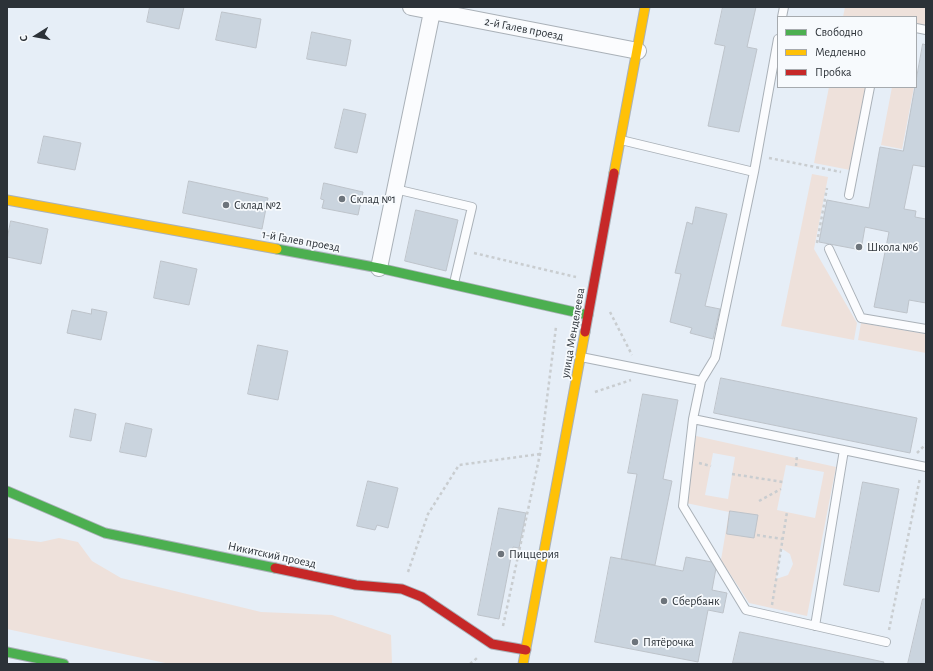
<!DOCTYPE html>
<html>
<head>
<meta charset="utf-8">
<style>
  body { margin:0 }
  #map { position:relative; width:933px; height:671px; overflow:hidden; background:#e6eef7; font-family:"Alegreya Sans",sans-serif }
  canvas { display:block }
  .frame { position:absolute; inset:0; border:8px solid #2c3238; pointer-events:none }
  .legend { position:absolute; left:777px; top:16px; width:140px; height:72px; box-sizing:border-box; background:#f7fafd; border:1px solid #a6aaae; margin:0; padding:5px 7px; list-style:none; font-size:12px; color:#2c3238 }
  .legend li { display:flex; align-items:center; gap:8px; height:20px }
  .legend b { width:20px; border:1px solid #a6aaae }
  .north { position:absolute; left:16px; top:16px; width:40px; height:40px; -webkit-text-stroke:3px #f7fafd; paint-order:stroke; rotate:259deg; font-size:11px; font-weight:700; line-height:16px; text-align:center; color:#2c3238 }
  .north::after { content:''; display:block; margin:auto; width:14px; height:18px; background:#2c3238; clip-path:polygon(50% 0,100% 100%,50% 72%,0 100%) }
</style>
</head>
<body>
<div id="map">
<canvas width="933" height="671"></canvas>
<div class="frame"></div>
<ul class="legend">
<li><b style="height:5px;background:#4caf50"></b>Свободно</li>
<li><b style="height:5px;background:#ffc107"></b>Медленно</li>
<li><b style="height:5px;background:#c62828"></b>Пробка</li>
</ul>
<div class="north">С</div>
</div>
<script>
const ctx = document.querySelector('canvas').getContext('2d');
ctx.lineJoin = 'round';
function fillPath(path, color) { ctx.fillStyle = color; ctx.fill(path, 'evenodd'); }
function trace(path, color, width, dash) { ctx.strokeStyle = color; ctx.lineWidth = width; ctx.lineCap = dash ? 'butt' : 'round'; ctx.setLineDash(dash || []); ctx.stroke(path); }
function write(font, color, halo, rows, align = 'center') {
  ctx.font = font + ' "Alegreya Sans",sans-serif'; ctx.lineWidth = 3.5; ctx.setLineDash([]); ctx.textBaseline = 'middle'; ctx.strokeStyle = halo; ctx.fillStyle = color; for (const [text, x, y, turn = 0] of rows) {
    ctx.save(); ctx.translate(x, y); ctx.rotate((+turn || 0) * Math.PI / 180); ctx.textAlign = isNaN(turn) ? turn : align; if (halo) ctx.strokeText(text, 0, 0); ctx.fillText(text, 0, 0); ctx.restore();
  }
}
const green = new Path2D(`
  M845,7H926V26L916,24V17H843Z
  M829,87H867L850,170L814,163Z
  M892,87H914L902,149L881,145Z
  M812,174L828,177L814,249L857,323L854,340L781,326Z
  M861,323L926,334V353L858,340Z
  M696,436L836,467L807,616L749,603L721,560L729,512L686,503ZM713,453L735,457L728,499L705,495ZM786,465L824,472L815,518L777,510ZM781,548L790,554L793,564L788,575L776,579Z
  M7,538L41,542L59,538L78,542L92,561L121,578L261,612L332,615L391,635L392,664H170L7,629Z`);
const building = new Path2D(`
  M150,7H184L179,29L147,22Z
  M723,7H756L747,47L757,49L739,132L708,126L725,46L715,44Z
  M222,12L261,19L256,48L216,40Z
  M312,32L351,40L346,66L307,59Z
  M923,44L926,45V167L913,165L904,209L916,211L915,217L926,219V303L909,300L907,313L874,307L889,232L865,227L861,250L819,242L827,200L869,208L880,147L903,151Z
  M344,109L366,114L357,153L335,148Z
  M44,136L81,143L75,170L38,163Z
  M189,181L268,198L262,229L183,213Z
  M324,183L363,192L358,215L322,208L324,200L321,199Z
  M696,207L727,214L705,306L720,309L713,339L690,333L692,328L670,322L681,274L675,273L687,222L692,224Z
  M416,210L458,220L446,271L405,261Z
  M11,221L48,229L41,264L7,257V240Z
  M161,261L197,269L189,305L154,298Z
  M92,309L107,312L101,340L67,333L72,310L91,314Z
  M258,345L288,351L278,400L248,394Z
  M721,378L917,418L910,453L714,413Z
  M643,394L678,400L663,479L672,481L655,565L621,559L637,474L628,473Z
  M75,409L96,414L91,441L70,437Z
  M126,423L152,429L146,457L120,452Z
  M368,481L398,488L388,528L377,525L375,530L357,526Z
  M863,482L899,489L879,592L844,585Z
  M499,508L526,513L519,548L513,547L499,619L478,615Z
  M730,511L758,515L754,538L727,534Z
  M611,557L683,571L686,557L717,563L712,590L727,593L723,613L708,610L698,662L595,642Z
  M923,599H926V664H908Z
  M740,632L884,662L883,664L733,663Z`);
const path = new Path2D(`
  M769,158L841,172
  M817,243L827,188
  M474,253L576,277
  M610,312L632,355
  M595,392L631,380
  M917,453L926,444
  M699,463L711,466
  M796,466L797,455
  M732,474L783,482
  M759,501L781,489
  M757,535L782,539
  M408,572L428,514L459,465L540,454
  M772,605L787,512
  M503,626L540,454L556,327
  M889,630L920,478
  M470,664L477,658`);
const lane = new Path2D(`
  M782,17L784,7
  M916,28L926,30
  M621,140L754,172
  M395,189L472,207L454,283
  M849,195L870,87
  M829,249L861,318L926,329
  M581,357L701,381L693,419L926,467
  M701,381L715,358L754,172L778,39
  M693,419L683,506L746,610L886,642
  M815,626L844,450`);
const street = new Path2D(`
  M411,7L638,51
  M379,268L433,7`);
const fast = new Path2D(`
  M277,249L379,268L588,315
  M7,491L105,533L275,568
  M7,652L64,664`);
const slow = new Path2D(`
  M614,173L645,7
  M7,200L277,249
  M523,664L585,332`);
const jam = new Path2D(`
  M585,332L614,173
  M275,568L356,585L402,589L422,597L492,644L526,650`);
const markers = [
  [342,199,4,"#6d747b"],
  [226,205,4,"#6d747b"],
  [859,247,4,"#6d747b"],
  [501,554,4,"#6d747b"],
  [664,601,4,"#6d747b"],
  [635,642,4,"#6d747b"]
];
const streetNames = [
  ["2-й Галев проезд",524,29,11],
  ["1-й Галев проезд",301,241,10],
  ["улица Менделеева",573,333,-80],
  ["Никитский проезд",272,555,12]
];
const poiNames = [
  ["Склад №1",350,199],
  ["Склад №2",234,205],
  ["Школа №6",867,247],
  ["Пиццерия",509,554],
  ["Сбербанк",672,601],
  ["Пятёрочка",643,642]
];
fillPath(green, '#eee1db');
fillPath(building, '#cad4de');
trace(building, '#bdc3ca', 1);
trace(lane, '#aab1b8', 10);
trace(street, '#aab1b8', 18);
trace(fast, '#aab1b8', 11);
trace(slow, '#aab1b8', 11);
trace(jam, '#aab1b8', 11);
trace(path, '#c9cdd0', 2.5, [3, 3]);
trace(lane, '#fbfcfe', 8);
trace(street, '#fbfcfe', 16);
trace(fast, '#4caf50', 9);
trace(slow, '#ffc107', 9);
trace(jam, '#c62828', 9);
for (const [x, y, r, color] of markers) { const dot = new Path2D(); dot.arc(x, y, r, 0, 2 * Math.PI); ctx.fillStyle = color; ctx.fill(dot); trace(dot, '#f7fafd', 1.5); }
write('12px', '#2c3238', '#f7fafd', streetNames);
write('12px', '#2c3238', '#f7fafd', poiNames, 'left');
</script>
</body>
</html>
